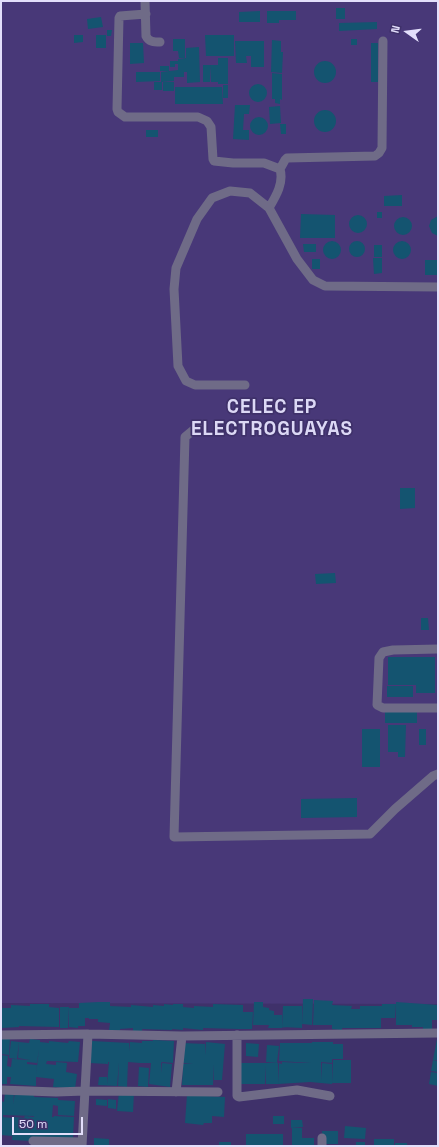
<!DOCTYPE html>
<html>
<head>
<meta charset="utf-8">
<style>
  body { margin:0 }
  #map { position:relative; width:439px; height:1147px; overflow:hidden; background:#3f316a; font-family:"Space Grotesk",sans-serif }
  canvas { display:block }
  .frame { position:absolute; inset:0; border:2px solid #e3dffb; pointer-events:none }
  .north { position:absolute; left:387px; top:12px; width:40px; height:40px; -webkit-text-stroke:3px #3f316a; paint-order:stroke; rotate:284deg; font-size:11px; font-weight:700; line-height:16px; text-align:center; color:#e3dffb }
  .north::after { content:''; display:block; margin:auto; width:14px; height:18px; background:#e3dffb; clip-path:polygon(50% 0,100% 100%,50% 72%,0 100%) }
  .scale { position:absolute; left:12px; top:1117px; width:71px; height:18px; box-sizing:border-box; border:2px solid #e3dffb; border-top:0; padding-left:5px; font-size:12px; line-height:14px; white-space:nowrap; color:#e3dffb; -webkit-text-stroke:3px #3f316a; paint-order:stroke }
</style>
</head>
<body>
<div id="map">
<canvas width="439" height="1147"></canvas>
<div class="frame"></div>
<div class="north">N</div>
<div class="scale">50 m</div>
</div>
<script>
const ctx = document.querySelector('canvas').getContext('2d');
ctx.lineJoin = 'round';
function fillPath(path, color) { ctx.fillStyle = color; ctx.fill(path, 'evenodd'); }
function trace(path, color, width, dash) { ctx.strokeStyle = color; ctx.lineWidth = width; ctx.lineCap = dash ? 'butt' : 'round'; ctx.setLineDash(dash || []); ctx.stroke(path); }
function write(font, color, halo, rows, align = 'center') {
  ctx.font = font + ' "Space Grotesk",sans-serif'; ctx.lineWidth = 3.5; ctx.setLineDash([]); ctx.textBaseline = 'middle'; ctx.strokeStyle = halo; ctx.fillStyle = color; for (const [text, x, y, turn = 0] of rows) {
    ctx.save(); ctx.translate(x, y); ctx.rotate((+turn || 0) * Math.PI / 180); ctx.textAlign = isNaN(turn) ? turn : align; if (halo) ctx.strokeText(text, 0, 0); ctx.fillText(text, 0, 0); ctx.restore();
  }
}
const built = new Path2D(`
  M1,1H438V1004L1,1003Z`);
const building = new Path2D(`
  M336,8H345V19H336Z
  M260,11V22H239V12Z
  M267,11H296V20H279V23H267Z
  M101,17L103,27L88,29L87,19Z
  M377,22V29L339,31V23Z
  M107,30H112L111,36H107Z
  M74,35H83V42L74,43Z
  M96,35H106V48H96Z
  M205,35H234V56H206Z
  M173,39H185V58H179L178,51H173Z
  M351,39H357V45H351Z
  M272,40L281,41V52H283L282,73L271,72Z
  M235,41H264V67H251V56H246L247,63H236Z
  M130,43H143L144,63L130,64Z
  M371,43H378V82H371Z
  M199,47L200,82L187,83V72H184V77H174V81L161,82V72L178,70V64H175V67H170V61H178V59L186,58V48Z
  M218,58H228V84H218V82H211L210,65H218Z
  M314 72a11 11 0 1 1 22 0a11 11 0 1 1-22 0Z
  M203,65H210V82H203Z
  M160,66H169V71H160Z
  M136,72H160V81L136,82Z
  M272,73L282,74V100L280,99V104L275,103V99H272Z
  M154,82H162V90H154Z
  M163,82H174V91H163Z
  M249 93a9 9 0 1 1 18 0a9 9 0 1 1-18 0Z
  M223,85H228V98H223Z
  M175,87H222L223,104H175Z
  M235,105H250L249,114H244L243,130H249V140L233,139Z
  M280,106L281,123L270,124L269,107Z
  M314 121a11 11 0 1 1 22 0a11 11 0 1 1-22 0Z
  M250 126a9 9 0 1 1 18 0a9 9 0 1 1-18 0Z
  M280,124H286V134H281Z
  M146,130H158V137H146Z
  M402,195V206H384V196Z
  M377,212H382V218H377Z
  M301,214L335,215V238H300Z
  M349 224a9 9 0 1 1 18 0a9 9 0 1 1-18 0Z
  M438,216V236L432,233L429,226L431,220Z
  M394 226a9 9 0 1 1 18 0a9 9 0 1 1-18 0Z
  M349 249a8 8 0 1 1 16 0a8 8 0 1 1-16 0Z
  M393 250a9 9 0 1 1 18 0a9 9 0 1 1-18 0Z
  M323 250a9 9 0 1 1 18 0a9 9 0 1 1-18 0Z
  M303,244H316V252H304Z
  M374,245H382V257H374Z
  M373,258H382V273L374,274Z
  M312,259H320V269H312Z
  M425,260H438V275H425Z
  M400,488H415V508L400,509Z
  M335,573L336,583L316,584L315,574Z
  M421,618H428L429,630H421Z
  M388,657H435V693H416V685H388Z
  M387,686H413V697H387Z
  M385,712H417V723H385Z
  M388,725H406L405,757H398V752H388Z
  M362,729H380V767H362Z
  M419,729H426V745H419Z
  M357,798V817L301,818V799Z
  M303,999H313L312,1025L302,1024Z
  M314,1000L333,1001L332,1005L352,1006L351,1009H360V1006H382V1004H396L395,1018H381V1028H342V1030L332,1029V1025H322L323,1009L322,1025H313Z
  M99,1002H110V1006L131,1007V1005L153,1007V1005L164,1006V1004L173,1005V1004H183V1007L194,1008V1006L213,1007V1004L243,1005V1012H253L252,1029H238V1022V1029L203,1028V1030L183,1028V1030L172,1029V1030L142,1029V1032H133V1028L120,1029V1031L109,1030L110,1023L98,1022V1019H89V1013V1018H85V1026H78V1028L69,1027V1008H79V1003Z
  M254,1002H263V1007L269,1008V1010L274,1011V1015H282V1028H268L269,1025H253Z
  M396,1002L438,1005V1020H432V1029H423V1027H412V1025H396Z
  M30,1004H49V1007L59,1008V1027L19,1026V1027L1,1028V1008H11V1005L30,1006Z
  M283,1006H302V1028L282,1027Z
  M60,1007H69L68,1028H60Z
  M1,1037L10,1038L9,1055L1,1054Z
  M30,1039L40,1040V1042L49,1043V1041L68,1043L69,1041L80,1042L78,1062L47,1061L46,1064L56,1065V1062L67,1063L66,1072L77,1074L75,1089L53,1087L54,1079L36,1077V1086L10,1084L11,1077H7V1084H2L1,1055L8,1056L7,1066L11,1067L12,1059L30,1060L18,1058L19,1042L29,1043ZM39,1049L36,1075L37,1065L27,1064V1062L37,1063Z
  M437,1039H438V1060H433Z
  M153,1040L174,1041L173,1063L162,1062L161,1063V1073L162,1063L172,1064L170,1087L149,1084L151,1063H140L128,1062L127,1087L118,1086L119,1062L117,1086L98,1085L99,1077H107V1084L109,1062H108V1064L90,1063L92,1041L129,1043V1051L130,1042L142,1043V1041H153Z
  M11,1041L19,1042L17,1059L9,1058Z
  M206,1042L225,1044L224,1056L214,1055L224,1056L222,1080H214V1064L213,1085H182L183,1064H193L182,1063L183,1043L205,1044V1055Z
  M312,1042H333V1044H343V1059H332V1063L321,1062V1080L322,1063L332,1064V1084L310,1082L278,1084L279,1063L282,1064V1062L301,1063V1070V1063H311L279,1061L280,1043H312Z
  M246,1043L259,1044L258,1057L246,1056Z
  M267,1045L279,1046L277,1063L266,1062Z
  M333,1060H351V1083H332Z
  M433,1060L438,1061V1072L431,1071Z
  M238,1063H278V1084H266V1065L265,1084H238Z
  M139,1067L149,1068L148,1087L138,1086Z
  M431,1072L438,1073V1086L429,1084Z
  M119,1092L134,1093L133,1112L117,1111Z
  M5,1093L14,1094L13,1104L15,1093L34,1095V1097L58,1098V1100L75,1101L74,1116L58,1115V1106L53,1105L52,1117H54V1116L74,1117L73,1138L33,1141L12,1140L14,1117L24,1118L25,1116L34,1117V1116L3,1115V1117H1V1101L4,1102Z
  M187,1095L225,1097L224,1117L212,1116V1123H204L203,1125L185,1123Z
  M96,1099L107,1100V1106L96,1105Z
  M108,1099L116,1100V1109L108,1108Z
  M273,1116H284V1124H273Z
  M2,1117L13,1118L12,1136L1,1135Z
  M291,1120H302L303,1127L291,1128Z
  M345,1126L366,1128L365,1139L344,1138Z
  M292,1128H302V1138H314V1146H292Z
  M322,1131H338V1144H323Z
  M246,1134H283V1146H246Z
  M94,1138L109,1139V1146H94Z
  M374,1139H394V1146H374Z
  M219,1142H231V1146H219Z
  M356,1142H365V1146H356Z
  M395,1143H407V1146H395Z`);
const minor = new Path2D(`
  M145,1L146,36C149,42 154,42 160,42
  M146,14L120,16L119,18L117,109L118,112L125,117H198L207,121L211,127L213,159L214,161L233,163H264L280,169C284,183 276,196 269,208
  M280,169L285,160L287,158L375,156L379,153L382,148L383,41
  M245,385H195L186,381L178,366L174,289L176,268L197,219L212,198L230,191L250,193L269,208L297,259L313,280L325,286L438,287
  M197,427L185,437L174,837L370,834L395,809L433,776L438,774
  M438,649L393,650L383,652L379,658L377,705L383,708H438
  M1,1035L88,1034L182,1036L438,1033
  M237,1035V1096L239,1097L297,1090L330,1096
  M1,1090L56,1092L85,1091L218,1092
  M176,1092L182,1036
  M33,1141L82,1142
  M82,1146L88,1034
  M322,1146V1138`);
const districtNames = [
  ["CELEC EP",272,408],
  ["ELECTROGUAYAS",272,430]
];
fillPath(built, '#483878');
fillPath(building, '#145470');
trace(minor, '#6f6b87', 9);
ctx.letterSpacing = '1px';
write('bold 19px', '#dcd8f5', '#3f316a', districtNames);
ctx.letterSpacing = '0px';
</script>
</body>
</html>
